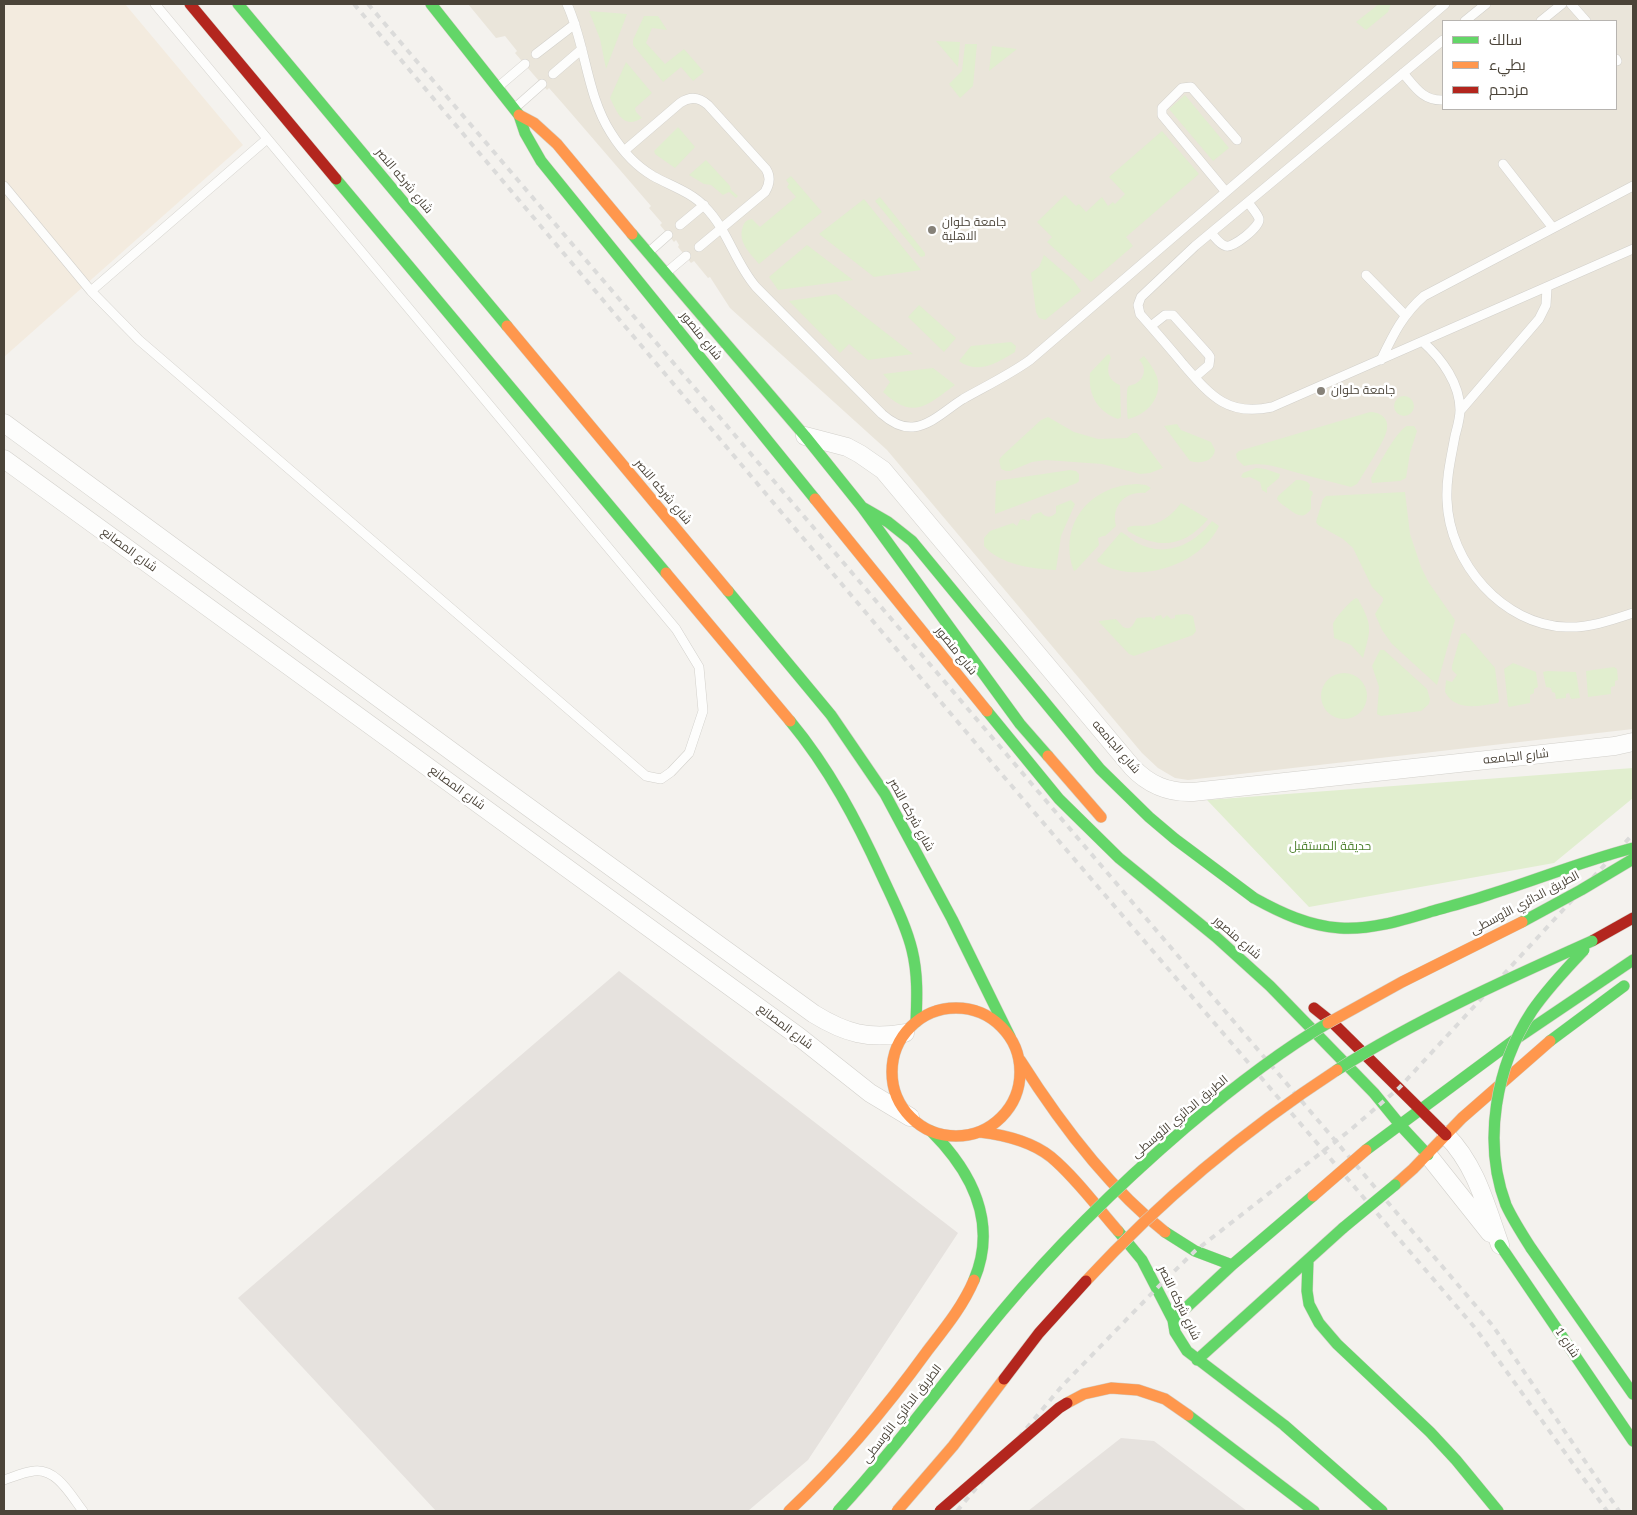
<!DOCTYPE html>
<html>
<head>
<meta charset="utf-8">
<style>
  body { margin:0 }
  #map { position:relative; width:1637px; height:1515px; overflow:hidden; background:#f4f2ee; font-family:"PT Sans",Cairo,sans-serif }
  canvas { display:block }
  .frame { position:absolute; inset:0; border:5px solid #4b4439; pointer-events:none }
  .legend { position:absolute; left:1442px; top:20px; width:175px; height:90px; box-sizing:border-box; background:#fff; border:1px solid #b7b4b0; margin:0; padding:6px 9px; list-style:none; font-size:15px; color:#4b4439 }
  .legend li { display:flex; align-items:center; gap:10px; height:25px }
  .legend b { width:25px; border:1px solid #b7b4b0 }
</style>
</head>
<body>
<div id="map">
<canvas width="1637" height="1515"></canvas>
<div class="frame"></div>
<ul class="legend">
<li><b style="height:6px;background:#63d668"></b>سالك</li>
<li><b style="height:6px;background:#ff974d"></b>بطيء</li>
<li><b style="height:6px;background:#b3261e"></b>مزدحم</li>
</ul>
</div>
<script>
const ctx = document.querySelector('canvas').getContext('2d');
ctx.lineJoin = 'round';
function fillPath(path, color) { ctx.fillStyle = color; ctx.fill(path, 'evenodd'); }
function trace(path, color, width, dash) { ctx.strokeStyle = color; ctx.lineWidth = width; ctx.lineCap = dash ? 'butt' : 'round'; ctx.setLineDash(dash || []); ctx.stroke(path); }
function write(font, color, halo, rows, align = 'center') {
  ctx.font = font + ' "PT Sans",Cairo,sans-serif'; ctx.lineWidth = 5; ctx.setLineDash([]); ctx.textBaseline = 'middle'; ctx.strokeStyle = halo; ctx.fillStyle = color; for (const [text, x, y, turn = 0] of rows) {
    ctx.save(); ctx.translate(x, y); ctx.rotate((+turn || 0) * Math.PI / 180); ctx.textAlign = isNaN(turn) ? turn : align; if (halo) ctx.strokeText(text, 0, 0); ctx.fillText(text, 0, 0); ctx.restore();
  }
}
const commercial = new Path2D(`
  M4,4H125L243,145L4,357Z`);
const industrial = new Path2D(`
  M619,971L958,1233L808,1460L748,1511H436L238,1298Z
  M1121,1438L1154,1441L1247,1511H1028Z`);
const education = new Path2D(`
  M468,4H1633V729L1188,780L1175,778L1158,768L1142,753L887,450L730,308L710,277L708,278L694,261L691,263L678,247L679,245L676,240L674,242L660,225L662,223L649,208L651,206L564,105L549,88L547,90L533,74L515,53L517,51L505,36L496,38ZM1443,21H1616V109H1443Z`);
const green = new Path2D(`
  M1379,4H1391L1388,12L1366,30L1356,22Z
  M589,11L627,14L606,69L600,39Z
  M644,16H658L667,30L652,28L646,43L665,64L684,49L704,72L693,81L681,67L663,82L633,45V40Z
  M936,41L960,42L958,67Z
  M965,44H977L973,86L960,98L949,84L962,71Z
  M992,46L1017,49L989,71Z
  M626,62L652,93L635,108L636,112L642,118C623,130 617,112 610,98Z
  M1185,95L1229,148L1213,161L1169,109Z
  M678,127L695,147L675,168L655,154L654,151Z
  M1162,131L1199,174L1126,237L1133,246L1091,282L1047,242L1052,237L1037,222L1065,195L1076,206L1079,204L1086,212L1102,197L1108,206L1113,202L1115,204L1125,194L1109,177Z
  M706,160L730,186L731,190L738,196L736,198L729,192L723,195L711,185L704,184L689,175Z
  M791,176L822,212L759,264C750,253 737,242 743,226C745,221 747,220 752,219L760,227L796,197L787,187L789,184L786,180Z
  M880,197L925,253V256L921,257L875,201Z
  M864,199L921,270L874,277L819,234Z
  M807,245L853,280L778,290L769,277Z
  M1044,255L1073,280L1081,291L1045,320L1039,318L1036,312L1031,273L1039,267Z
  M836,294L913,354L868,360L849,344L840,353L789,301Z
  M919,305L956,338L944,352L908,317Z
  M1011,342L1016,346L1015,352C997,363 978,375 959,361L971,346Z
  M1109,354L1111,358C1106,369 1107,380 1120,385L1121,417L1118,419C1097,411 1088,395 1090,373L1107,355Z
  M1144,356C1149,362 1154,369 1157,377C1163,397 1147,415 1128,419C1127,416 1126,390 1128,387C1129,385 1133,385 1135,384C1145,379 1147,367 1139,360Z
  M933,368L955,385C927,405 914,421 883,392L890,382L883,374Z
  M1394 406a10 10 0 1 1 20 0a10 10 0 1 1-20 0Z
  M1370,412C1380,412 1389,418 1387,429C1386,439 1365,471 1359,481L1357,484L1351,487C1333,482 1315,478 1298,473C1279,468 1264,461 1244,466L1237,459L1236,454L1239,451Z
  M1048,417L1074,432L1098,439L1127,438L1133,433H1137L1163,468L1150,473L1140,474L1102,464L1046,460L1032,462L1010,471H1006L1001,469L999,460L1002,456L1041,420Z
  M1177,424L1181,430L1211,442L1215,450C1213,462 1200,464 1190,461L1164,426Z
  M1407,426H1414L1417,431L1410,453L1406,478L1400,481L1372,483L1371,478C1378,467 1396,431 1407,426Z
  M1256,468L1265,469L1280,474L1279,478L1267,488V493L1262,490L1260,482L1250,477L1244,478L1241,477L1243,473Z
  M1070,470L1076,471L1079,474V481L1077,483L995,514L996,481Z
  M1296,480C1301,480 1307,480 1310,485L1309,490L1312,491L1313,494L1311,497V509C1304,519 1298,516 1290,510C1285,506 1280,504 1277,499L1278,496Z
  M1137,484L1146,485L1151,488L1145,493C1125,491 1111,506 1116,526L1105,536H1103L1098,538L1099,545L1076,570L1074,571C1057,524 1091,485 1137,484Z
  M1405,492L1410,534L1421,567L1429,583L1455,620L1437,685L1392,644L1382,630L1375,614L1383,601V598L1372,587L1353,548L1343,539L1318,525L1316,522L1323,499L1326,496Z
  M1071,500L1075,504L1061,536L1056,570C1033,569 1001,565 984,546V538L990,531L1013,523L1017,526L1020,520L1023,519L1028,521L1030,520L1032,515L1041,512C1045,518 1051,518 1056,513V506Z
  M1181,503L1208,519C1185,547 1158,550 1128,531L1127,528C1132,525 1137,526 1143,526C1160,525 1171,516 1181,503Z
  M1212,521L1219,526C1200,566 1136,586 1098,562L1097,560L1121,532C1126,534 1131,540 1137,543C1165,558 1194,545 1212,521Z
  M1356,598L1358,599C1373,627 1371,628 1363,658L1351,645L1334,638C1334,634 1333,629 1333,624C1335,618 1350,601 1356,598Z
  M1187,614L1193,616L1196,631L1193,635L1134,656L1129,654L1099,622V621L1116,619L1123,627C1132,631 1133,624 1137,618L1151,617L1154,620L1156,616L1161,615L1163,619L1167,615L1171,619L1175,618V615Z
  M1465,633L1495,668L1499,701L1498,703C1479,706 1456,712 1445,692L1446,680L1452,682L1457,675L1452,670V666L1461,634Z
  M1380,650H1384L1427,689L1430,699L1429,704L1421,711L1381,716L1377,714L1379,687L1372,666Z
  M1513,663L1536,672L1538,687L1534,689V693L1530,695V703L1509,707L1508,705L1504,669Z
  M1614,667L1617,669L1618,680L1615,681V686L1611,687V694L1588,697L1586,671Z
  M1547,671L1576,672L1580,698L1571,699L1569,693L1566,694V698L1556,699L1555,693L1552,692L1551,688L1546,687L1543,672Z
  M1321 696a23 23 0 1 1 46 0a23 23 0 1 1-46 0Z
  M1633,768V798L1554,863L1309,907L1207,800Z`);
const lane = new Path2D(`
  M567,4C586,45 586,94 611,133C621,149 636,166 653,176C671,186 691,192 705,207C728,230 735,263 756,287L882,414C891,422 901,428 913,427C932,425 948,408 963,399C986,386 1009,375 1030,360L1445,4
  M1571,4L1586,21
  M1465,21L1486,4
  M1541,21L1562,4
  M1443,40L1195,246L1141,297L1138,305L1140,314C1155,331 1169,347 1183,364C1210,395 1227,417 1272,407L1633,249
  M536,54L575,24
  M1616,59L1617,61
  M1403,73C1415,87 1423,101 1443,100
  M553,74L582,49
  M498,87L525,64
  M516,107L542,84
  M624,151L680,103C690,96 699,97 708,105L766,169C771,177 770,184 765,192L699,247
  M1503,164L1553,228
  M4,186L91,291L139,340L646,776L661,779L671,772L689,753L703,711L699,667L676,629L155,4
  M1226,192L1162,115V108L1182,88L1191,87L1237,140
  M680,225L704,205
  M1211,233C1215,237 1220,245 1226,246C1233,248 1260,227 1259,219C1258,214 1251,207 1248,202
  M650,251L668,235
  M667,272L686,256
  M1366,275L1405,315
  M91,291L267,139
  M1151,326L1165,315H1173L1208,354L1210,357L1209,365L1195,377
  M1423,342C1442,359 1460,384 1460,410C1460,419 1457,428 1455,436C1451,458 1446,478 1447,500C1449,563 1503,625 1566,627C1589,628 1612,620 1633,613
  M1381,360C1393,335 1403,314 1424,296L1633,186
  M1460,411L1539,319L1546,305L1547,288
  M4,1480C13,1477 24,1472 34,1471C57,1468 71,1496 83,1511`);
const street = new Path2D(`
  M4,423L473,767L814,1014C845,1033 869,1040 905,1033
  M805,436L847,447L860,454L883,470L1132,767C1149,785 1168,793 1193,792L1615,746L1633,742
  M4,459L798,1036L870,1093L910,1117
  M1446,1135C1476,1165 1486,1206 1500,1245
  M1428,1155L1490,1233`);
const fast = new Path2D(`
  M238,4L507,326
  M431,4L519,115L525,133L541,161L815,499
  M336,179L666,573
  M632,234L805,436L862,507L1020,724L1048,756
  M862,507L888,522L912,541L1100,769L1149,817L1175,839L1254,898
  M728,591L831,715L885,794L952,919L1010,1037
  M987,711L1059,799L1119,858L1216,937L1270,986L1374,1093L1401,1126L1428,1155
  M790,721C829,768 857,821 882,876C893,900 906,925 912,950C918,974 917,998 916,1022
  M1550,1041L1624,986
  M931,1131C972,1172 998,1223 974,1280
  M1366,1150L1513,1041L1633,960
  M1118,1231L1142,1260L1173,1320L1175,1332L1187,1351L1284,1425L1382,1511
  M1165,1232L1195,1251L1232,1265
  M1500,1245L1633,1441
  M1531,1248L1633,1394
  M1308,1260L1307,1291L1309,1304L1319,1323L1337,1344L1430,1432L1456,1460L1498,1511
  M1173,1320L1232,1265L1313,1196
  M1197,1360L1343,1228
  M1188,1415L1314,1511`);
const slow = new Path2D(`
  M519,115L534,123L557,144L632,234
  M507,326L728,591
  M815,499L987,711
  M666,573L790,721
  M1048,756L1101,817
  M892 1072a64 64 0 1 1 128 0a64 64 0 1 1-128 0Z
  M1020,1060C1058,1120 1109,1188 1165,1232
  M980,1132C1005,1135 1031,1141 1051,1157C1076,1178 1097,1207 1118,1231
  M1395,1185L1413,1169L1462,1118L1550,1041
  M789,1511C841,1462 886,1408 928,1350C945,1328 963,1306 974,1280`);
const jam = new Path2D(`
  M190,4L336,179
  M1592,941L1633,918
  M1314,1008L1334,1024L1446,1135`);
const rail = new Path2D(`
  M354,4L999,771L1476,1329L1607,1511
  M368,4L1493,1326L1619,1511
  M957,1511L1062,1386L1157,1288L1195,1251L1349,1131L1399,1088L1633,834`);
const fastBridge = new Path2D(`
  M1254,898C1281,913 1309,926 1340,928C1372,930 1403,920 1433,911C1451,906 1470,901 1488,895C1536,880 1583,861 1633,848
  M1522,922L1581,890L1633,859
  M1337,1070C1418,1019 1505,980 1592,941
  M1343,1228L1395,1185
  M1531,1248C1522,1234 1513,1220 1506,1205C1482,1142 1496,1066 1532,1011C1547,989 1566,969 1584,950
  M838,1511C897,1447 948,1376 1003,1310C1058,1244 1120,1184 1185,1128C1230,1090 1277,1053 1328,1023`);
const slowBridge = new Path2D(`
  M1328,1023L1402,982L1522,922
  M1313,1196L1366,1150
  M1086,1281C1160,1201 1245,1130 1337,1070
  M1067,1403L1084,1394L1111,1388L1138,1390L1165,1399L1188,1415
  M897,1511L953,1446L1004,1379`);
const jamBridge = new Path2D(`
  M1004,1379L1039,1333L1086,1281
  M940,1511L1059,1408L1067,1403`);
const markers = [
  [932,230,5,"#868178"],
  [1321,391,5,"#868178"]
];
const streetNames = [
  ["شارع شركه النصر",404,181,50],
  ["شارع منصور",701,336,51],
  ["شارع شركه النصر",663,492,50],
  ["شارع المصانع",129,550,36],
  ["شارع منصور",956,651,51],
  ["شارع الجامعه",1116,747,49],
  ["شارع الجامعه",1516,757,-6],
  ["شارع المصانع",457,788,36],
  ["شارع شركه النصر",911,815,61],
  ["الطريق الدائري الأوسطى",1525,903,-28],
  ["شارع منصور",1237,938,41],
  ["شارع المصانع",785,1027,37],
  ["الطريق الدائري الأوسطى",1180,1117,-40],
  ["شارع شركه النصر",1179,1303,64],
  ["شارع 1",1567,1343,56],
  ["الطريق الدائري الأوسطى",902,1414,-52]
];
const poiNames = [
  ["جامعة حلوان",942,223],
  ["الاهلية",942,237],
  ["جامعة حلوان",1331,391]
];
const parkNames = [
  ["حديقة المستقبل",1330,847]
];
fillPath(commercial, '#f3ebdf');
fillPath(industrial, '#e6e2de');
fillPath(education, '#eae5da');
fillPath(green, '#e1eecf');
trace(lane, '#d2d0cb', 10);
trace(street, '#d2d0cb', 19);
trace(fast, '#d3cfc5', 12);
trace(slow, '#d3cfc5', 12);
trace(jam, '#d3cfc5', 12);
trace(lane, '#fdfdfc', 9);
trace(street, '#fdfdfc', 18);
trace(fast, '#63d668', 11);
trace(slow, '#ff974d', 11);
trace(jam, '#b3261e', 11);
trace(rail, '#dbdbda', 4, [6, 6]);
trace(fastBridge, '#d3cfc5', 12, []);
trace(slowBridge, '#d3cfc5', 12, []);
trace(jamBridge, '#d3cfc5', 12, []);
trace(fastBridge, '#63d668', 11);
trace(slowBridge, '#ff974d', 11);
trace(jamBridge, '#b3261e', 11);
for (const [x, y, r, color] of markers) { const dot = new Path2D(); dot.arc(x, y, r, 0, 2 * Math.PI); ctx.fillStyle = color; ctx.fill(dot); trace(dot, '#fff', 2); }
write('12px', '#4b4439', '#fff', streetNames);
write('12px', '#4b4439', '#fff', poiNames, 'left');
write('12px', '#4a7f2a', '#fff', parkNames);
</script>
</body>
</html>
